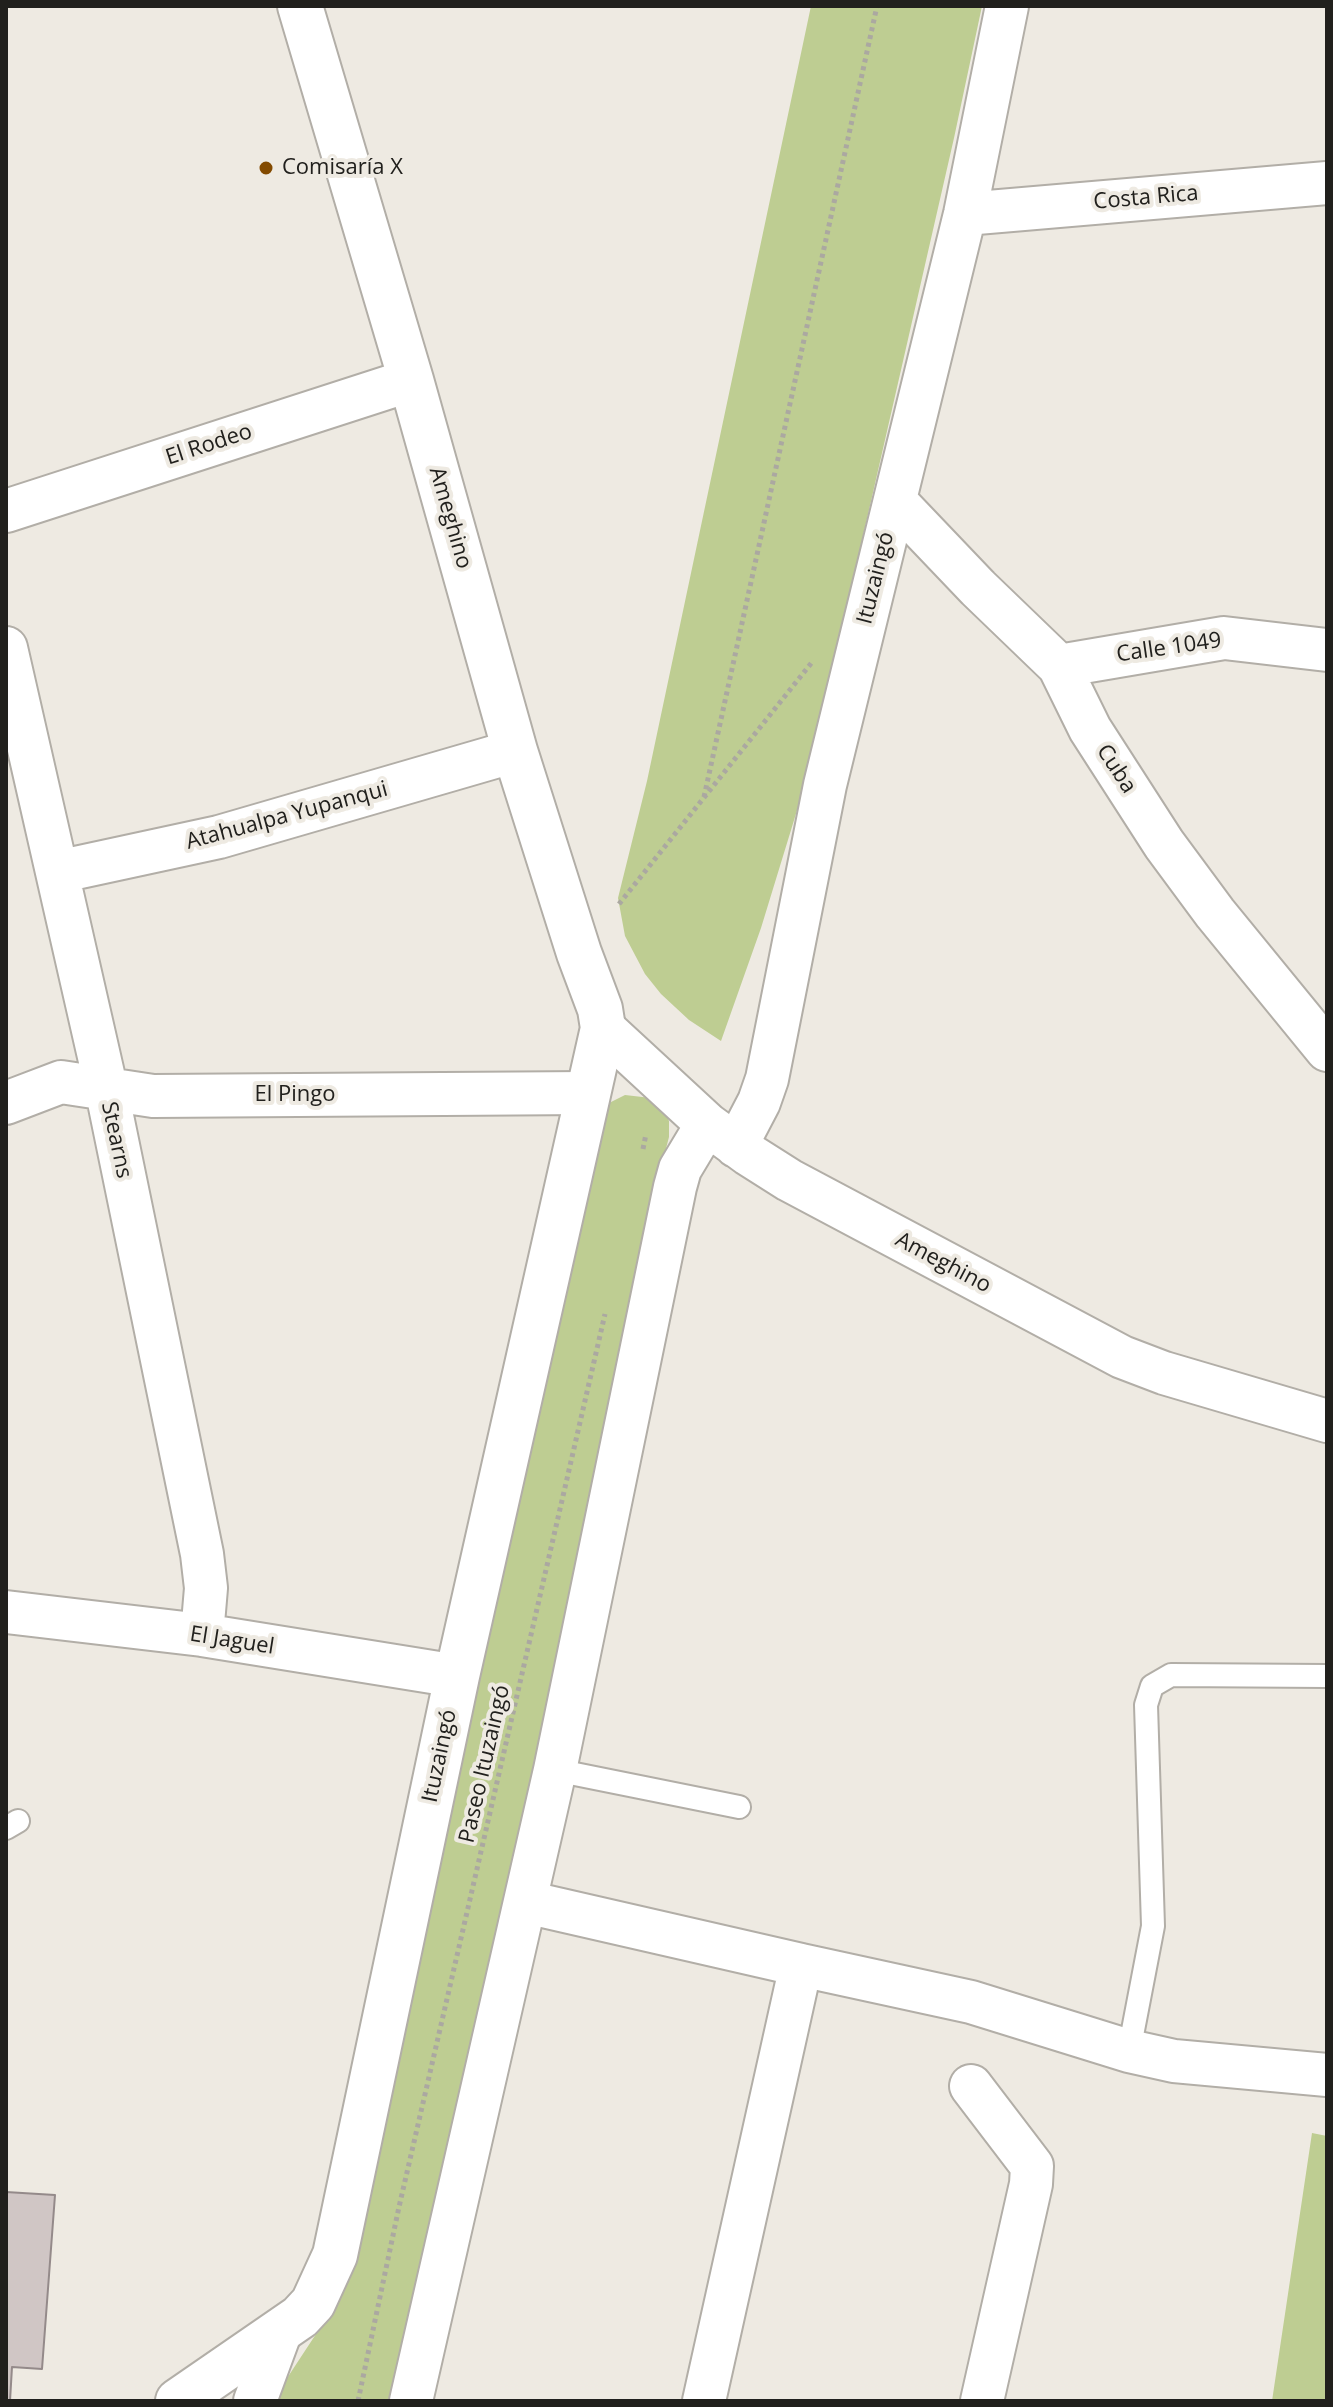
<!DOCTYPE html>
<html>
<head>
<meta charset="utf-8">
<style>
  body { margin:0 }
  #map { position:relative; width:1333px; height:2407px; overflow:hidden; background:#eeeae2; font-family:"Open Sans",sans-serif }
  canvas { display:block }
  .frame { position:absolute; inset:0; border:8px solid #21201d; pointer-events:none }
</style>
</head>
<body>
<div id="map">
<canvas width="1333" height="2407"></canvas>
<div class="frame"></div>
</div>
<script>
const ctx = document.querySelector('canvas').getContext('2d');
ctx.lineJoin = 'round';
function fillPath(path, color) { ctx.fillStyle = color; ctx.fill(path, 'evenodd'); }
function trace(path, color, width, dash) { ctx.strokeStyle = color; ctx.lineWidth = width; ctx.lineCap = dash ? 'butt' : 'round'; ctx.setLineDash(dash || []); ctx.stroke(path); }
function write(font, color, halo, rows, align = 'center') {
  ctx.font = font + ' "Open Sans",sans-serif'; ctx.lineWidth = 8; ctx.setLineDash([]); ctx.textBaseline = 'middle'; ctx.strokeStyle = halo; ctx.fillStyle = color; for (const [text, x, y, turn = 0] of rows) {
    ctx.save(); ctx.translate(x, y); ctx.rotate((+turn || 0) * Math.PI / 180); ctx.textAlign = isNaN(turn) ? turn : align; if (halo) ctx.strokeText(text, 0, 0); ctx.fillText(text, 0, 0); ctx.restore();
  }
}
const green = new Path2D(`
  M811,6H982L954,138L810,768L761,928L721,1041L689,1020L661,994L645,974L625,936L618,898L647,781Z
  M625,1095L651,1098L663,1108L669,1121V1137L645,1229L584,1545L396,2401H272L341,2296L356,2262L598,1119L609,1103Z
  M1312,2133L1327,2136V2401H1272Z`);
const building = new Path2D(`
  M6,2192L55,2195L42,2369L12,2367L10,2401H6Z`);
const path = new Path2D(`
  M704,797L877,6
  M619,904L813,661
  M643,1149L646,1134
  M358,2401L399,2207L605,1314`);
const service = new Path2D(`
  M555,1770L739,1807
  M6,1828L18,1821
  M1129,2051L1153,1926L1146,1705L1152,1686L1171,1675L1327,1676`);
const minor = new Path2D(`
  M965,214L1327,183
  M895,501L978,588L1059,666L1090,729L1164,844L1215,913L1327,1050
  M6,511L411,380
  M6,648L106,1087L202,1554L206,1588L202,1635
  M1059,666L1224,638L1327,650
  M57,872L219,837L515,751
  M603,1028L707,1124L748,1154L789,1180L1122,1357L1164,1373L1327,1421
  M6,1103L61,1082L153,1096L588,1093
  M736,1146L759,1102L767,1079L825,785L965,214L1007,6
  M6,1612L202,1635L457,1676
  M526,1902L801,1965L704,2401
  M801,1965L971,2002L1129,2051L1174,2061L1327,2075
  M971,2086L1032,2166L1031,2184L982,2401
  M255,2401L280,2333
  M411,2401L555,1770L675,1187L680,1169L707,1124`);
const tertiary = new Path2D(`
  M178,2401L300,2317L313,2303L335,2255L457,1676L603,1028L600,1009L579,953L515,751L411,380L300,6`);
const markers = [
  [266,168,8,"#834a00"]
];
const poiNames = [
  ["Comisaría X",282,168]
];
const streetNames = [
  ["Costa Rica",1146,198,-5],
  ["El Rodeo",209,445,-18],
  ["Ameghino",450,518,74],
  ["Ituzaingó",876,578,-76],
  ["Calle 1049",1169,648,-8],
  ["Cuba",1116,769,57],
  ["Atahualpa Yupanqui",287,816,-15],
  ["El Pingo",295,1095],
  ["Stearns",116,1140,78],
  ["Ameghino",943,1263,28],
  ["El Jaguel",232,1641,9],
  ["Ituzaingó",440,1756,-78],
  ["Paseo Ituzaingó",485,1764,-77]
];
fillPath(green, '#becd92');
fillPath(building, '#d0c6c5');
trace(building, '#948a8a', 2);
trace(service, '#b2aea7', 26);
trace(minor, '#b2aea7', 46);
trace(tertiary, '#b2aea7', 48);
trace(path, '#aba8a1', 5, [4, 4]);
trace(service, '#fff', 22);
trace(minor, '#fff', 42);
trace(tertiary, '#fff', 44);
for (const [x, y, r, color] of markers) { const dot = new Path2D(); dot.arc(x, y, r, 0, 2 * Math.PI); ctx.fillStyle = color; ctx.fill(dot); trace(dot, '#eeeae2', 3); }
write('22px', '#21201d', '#eeeae2', poiNames, 'left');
write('22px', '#21201d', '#eeeae2', streetNames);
</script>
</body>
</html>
